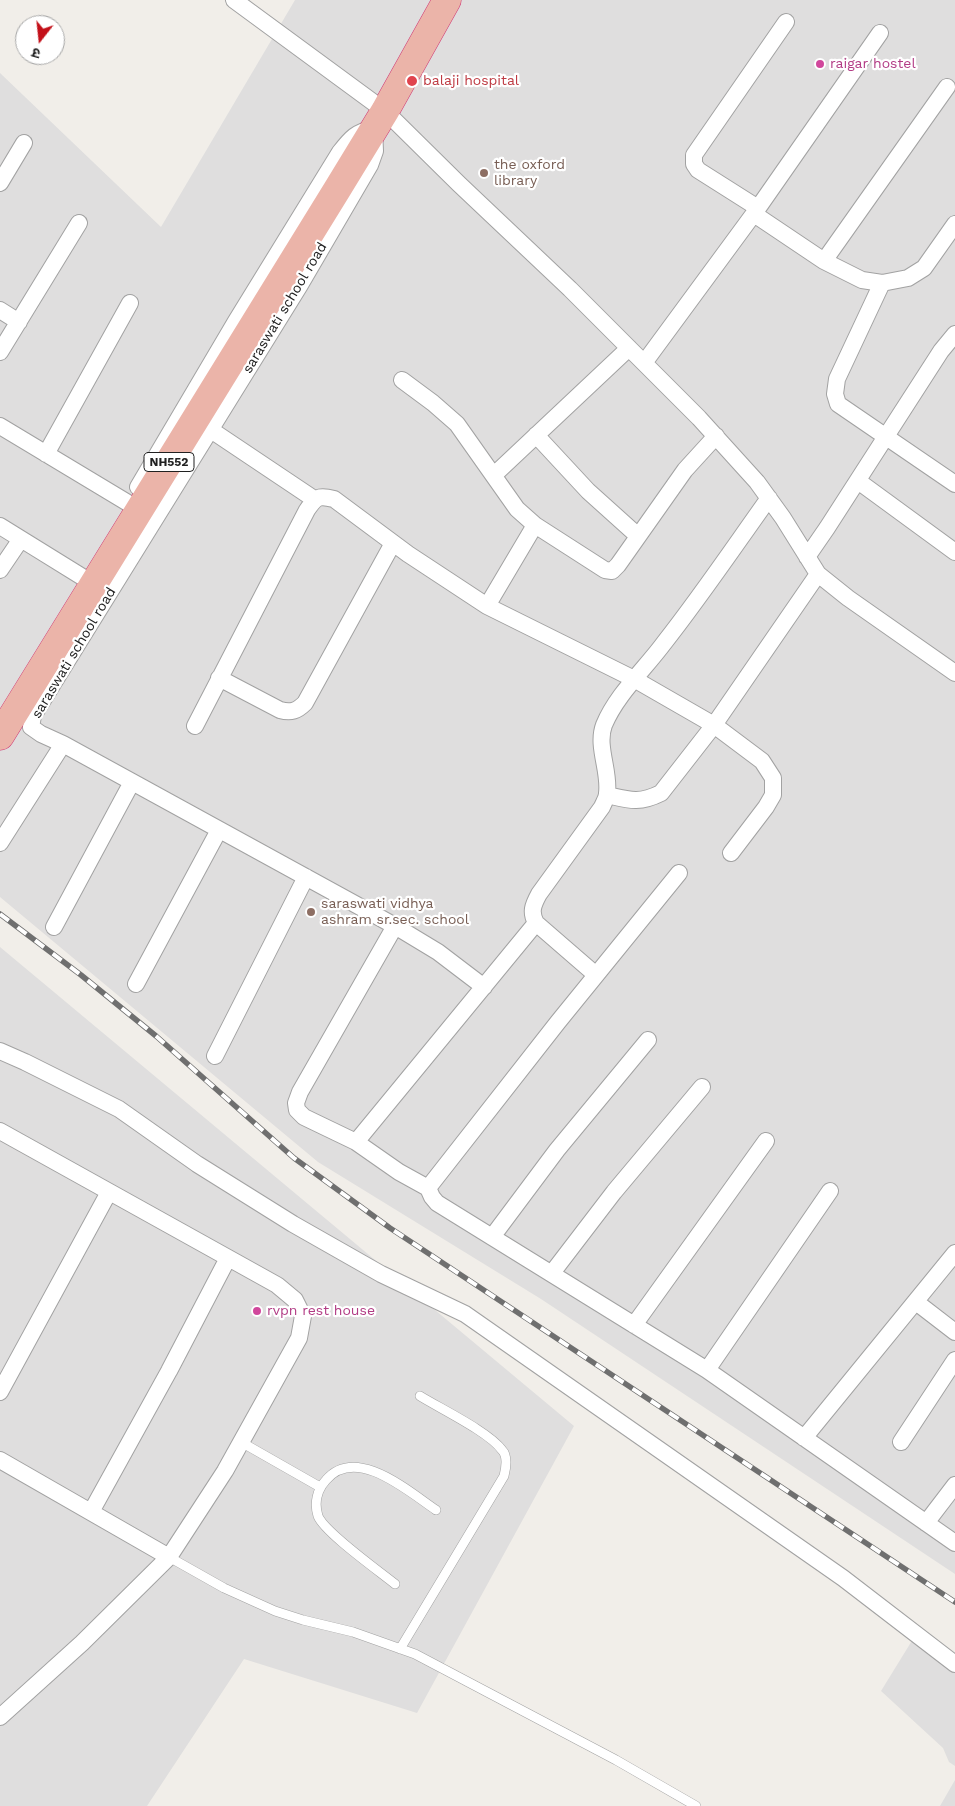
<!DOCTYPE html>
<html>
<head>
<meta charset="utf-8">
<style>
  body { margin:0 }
  #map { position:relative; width:955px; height:1806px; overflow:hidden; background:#f1eee9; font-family:"Work Sans","Noto Sans Devanagari",sans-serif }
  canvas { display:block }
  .north { position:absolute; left:15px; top:15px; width:50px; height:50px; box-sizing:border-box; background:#fff; border:1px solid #a6a6a6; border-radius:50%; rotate:196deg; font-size:14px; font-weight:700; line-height:20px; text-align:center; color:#212121 }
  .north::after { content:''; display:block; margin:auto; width:18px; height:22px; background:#c31019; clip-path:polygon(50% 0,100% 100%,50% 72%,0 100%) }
</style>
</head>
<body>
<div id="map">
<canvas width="955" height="1806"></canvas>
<div class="north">उ</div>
</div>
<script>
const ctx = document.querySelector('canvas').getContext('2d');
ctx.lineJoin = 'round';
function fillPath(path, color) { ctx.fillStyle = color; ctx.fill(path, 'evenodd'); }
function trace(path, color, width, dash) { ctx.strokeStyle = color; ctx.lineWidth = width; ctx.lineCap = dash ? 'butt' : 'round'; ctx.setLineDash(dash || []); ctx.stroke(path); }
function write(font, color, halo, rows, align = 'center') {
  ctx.font = font + ' "Work Sans",sans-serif'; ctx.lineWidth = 4.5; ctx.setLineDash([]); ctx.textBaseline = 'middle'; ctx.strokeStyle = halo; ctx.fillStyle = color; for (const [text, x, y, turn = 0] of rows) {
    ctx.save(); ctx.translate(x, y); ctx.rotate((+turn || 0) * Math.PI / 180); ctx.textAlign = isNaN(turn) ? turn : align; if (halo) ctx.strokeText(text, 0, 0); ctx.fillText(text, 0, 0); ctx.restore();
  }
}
const residential = new Path2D(`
  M295,0H955V1574L541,1299L318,1162L0,897V73L161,227Z
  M0,947L574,1426L417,1713L244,1659L147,1806H0Z
  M913,1639L955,1666V1766L949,1762L943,1748L881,1691Z
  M955,1780V1806H940Z`);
const service = new Path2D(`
  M241,1442L320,1487
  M169,1557L224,1588L275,1611L303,1620L353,1632L415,1654L616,1760L696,1806
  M395,1584C379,1571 324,1532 318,1516C314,1503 317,1490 326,1480C356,1445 408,1491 436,1510
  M400,1649L504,1476C506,1468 508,1456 502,1450C489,1432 441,1409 420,1396`);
const minor = new Path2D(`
  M234,0L385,111L459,184L570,289L699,418L757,482L783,518L818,574L848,598L955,673
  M0,183L24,143
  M758,208L698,170L694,164V155L786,22
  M754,214L824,261L862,280L882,283L908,278L924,268L955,224
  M824,261L947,87
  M882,283L837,379L835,394L838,404L955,484
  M0,310L19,322
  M0,352L79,223
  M644,363L758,208L880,33
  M402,380L433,403L457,424L517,509L535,525L605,570L612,571L618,565L685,470L716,436
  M0,426L128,503
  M211,430L314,499
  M536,435L588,491L638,536
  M46,454L130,303
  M494,475L629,348
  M858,481L955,552
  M138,487L236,321L340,152C351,138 356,132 374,128L375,151L370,165L300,285L33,716L31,727L41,734L63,744L395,926L438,952L484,987
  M0,526L84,578
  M807,557L827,528L941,351L955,334
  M0,570L21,539
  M487,606L535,525
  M219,678L280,710C291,713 297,711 305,703L393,543
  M195,726L307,510C316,497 318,495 334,499L408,554L487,606L634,679L714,725L762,761L773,778V795L766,807L731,853
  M607,795C629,800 639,804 661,793L714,725L818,574
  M0,843L63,744
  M679,873L558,1022L428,1188L432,1197L437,1203L707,1370L955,1543
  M395,926L300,1092L296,1103L297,1110L304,1117L356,1142L399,1172L428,1188
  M54,927L132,782
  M596,975L536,923C530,912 533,905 539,894L602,807C604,802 607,798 607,793C610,771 596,746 604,725C617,694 644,670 664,643C701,596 734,547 769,498
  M136,984L219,830
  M0,1051L25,1062L119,1109L197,1164L293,1224L381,1274L465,1314L843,1578L955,1664
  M215,1056L306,877
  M0,1131L277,1285L295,1300L303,1316L299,1338L225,1471L169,1557L82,1643L0,1717
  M356,1142L536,923
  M492,1237L557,1150L648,1040
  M552,1273L614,1192L702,1087
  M916,1302L955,1332
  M634,1325L766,1141
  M707,1370L830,1191
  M0,1392L109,1192
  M804,1438L955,1253
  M901,1442L955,1360
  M0,1460L169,1557
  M91,1512L169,1371L228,1258
  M926,1523L955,1485`);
const trunk = new Path2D(`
  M0,736L338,188L385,111L447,0`);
const rail = new Path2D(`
  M0,914L81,975L156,1036L294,1158L390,1228L955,1602`);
const markers = [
  [820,64,5,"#d1479c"],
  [412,81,6,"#e0444e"],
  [484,173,5,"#8d6e63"],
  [311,912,5,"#8d6e63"],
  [257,1311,5,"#d1479c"]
];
const shields = [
  [169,462,50]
];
const shieldNames = [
  ["NH552",169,462]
];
const hotelNames = [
  ["raigar hostel",830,64],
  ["rvpn rest house",267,1311]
];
const healthNames = [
  ["balaji hospital",423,81]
];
const educationNames = [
  ["the oxford",494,165],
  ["library",494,181],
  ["saraswati vidhya",321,904],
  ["ashram sr.sec. school",321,920]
];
const streetNames = [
  ["saraswati school road",285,308,-59],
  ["saraswati school road",74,653,-59]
];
fillPath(residential, '#dfdede');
trace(service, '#a2a2a2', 10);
trace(minor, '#a2a2a2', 18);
trace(trunk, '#cf3673', 29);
trace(service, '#fff', 9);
trace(minor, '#fff', 16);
trace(trunk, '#ebb4a9', 28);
trace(rail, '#6f6f6f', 5.5);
trace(rail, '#fff', 4, [11]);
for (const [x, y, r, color] of markers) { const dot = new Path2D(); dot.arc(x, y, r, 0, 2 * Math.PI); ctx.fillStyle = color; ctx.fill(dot); trace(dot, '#fff', 2); }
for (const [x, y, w] of shields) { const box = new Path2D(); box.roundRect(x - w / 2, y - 9.5, w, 19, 4); ctx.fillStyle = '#fff'; ctx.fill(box); trace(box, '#212121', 1); }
write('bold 12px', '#212121', null, shieldNames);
write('14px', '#b23c85', '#fff', hotelNames, 'left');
write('14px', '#be3a42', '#fff', healthNames, 'left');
write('14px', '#785e54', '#fff', educationNames, 'left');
write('14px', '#212121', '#fff', streetNames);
</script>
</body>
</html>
